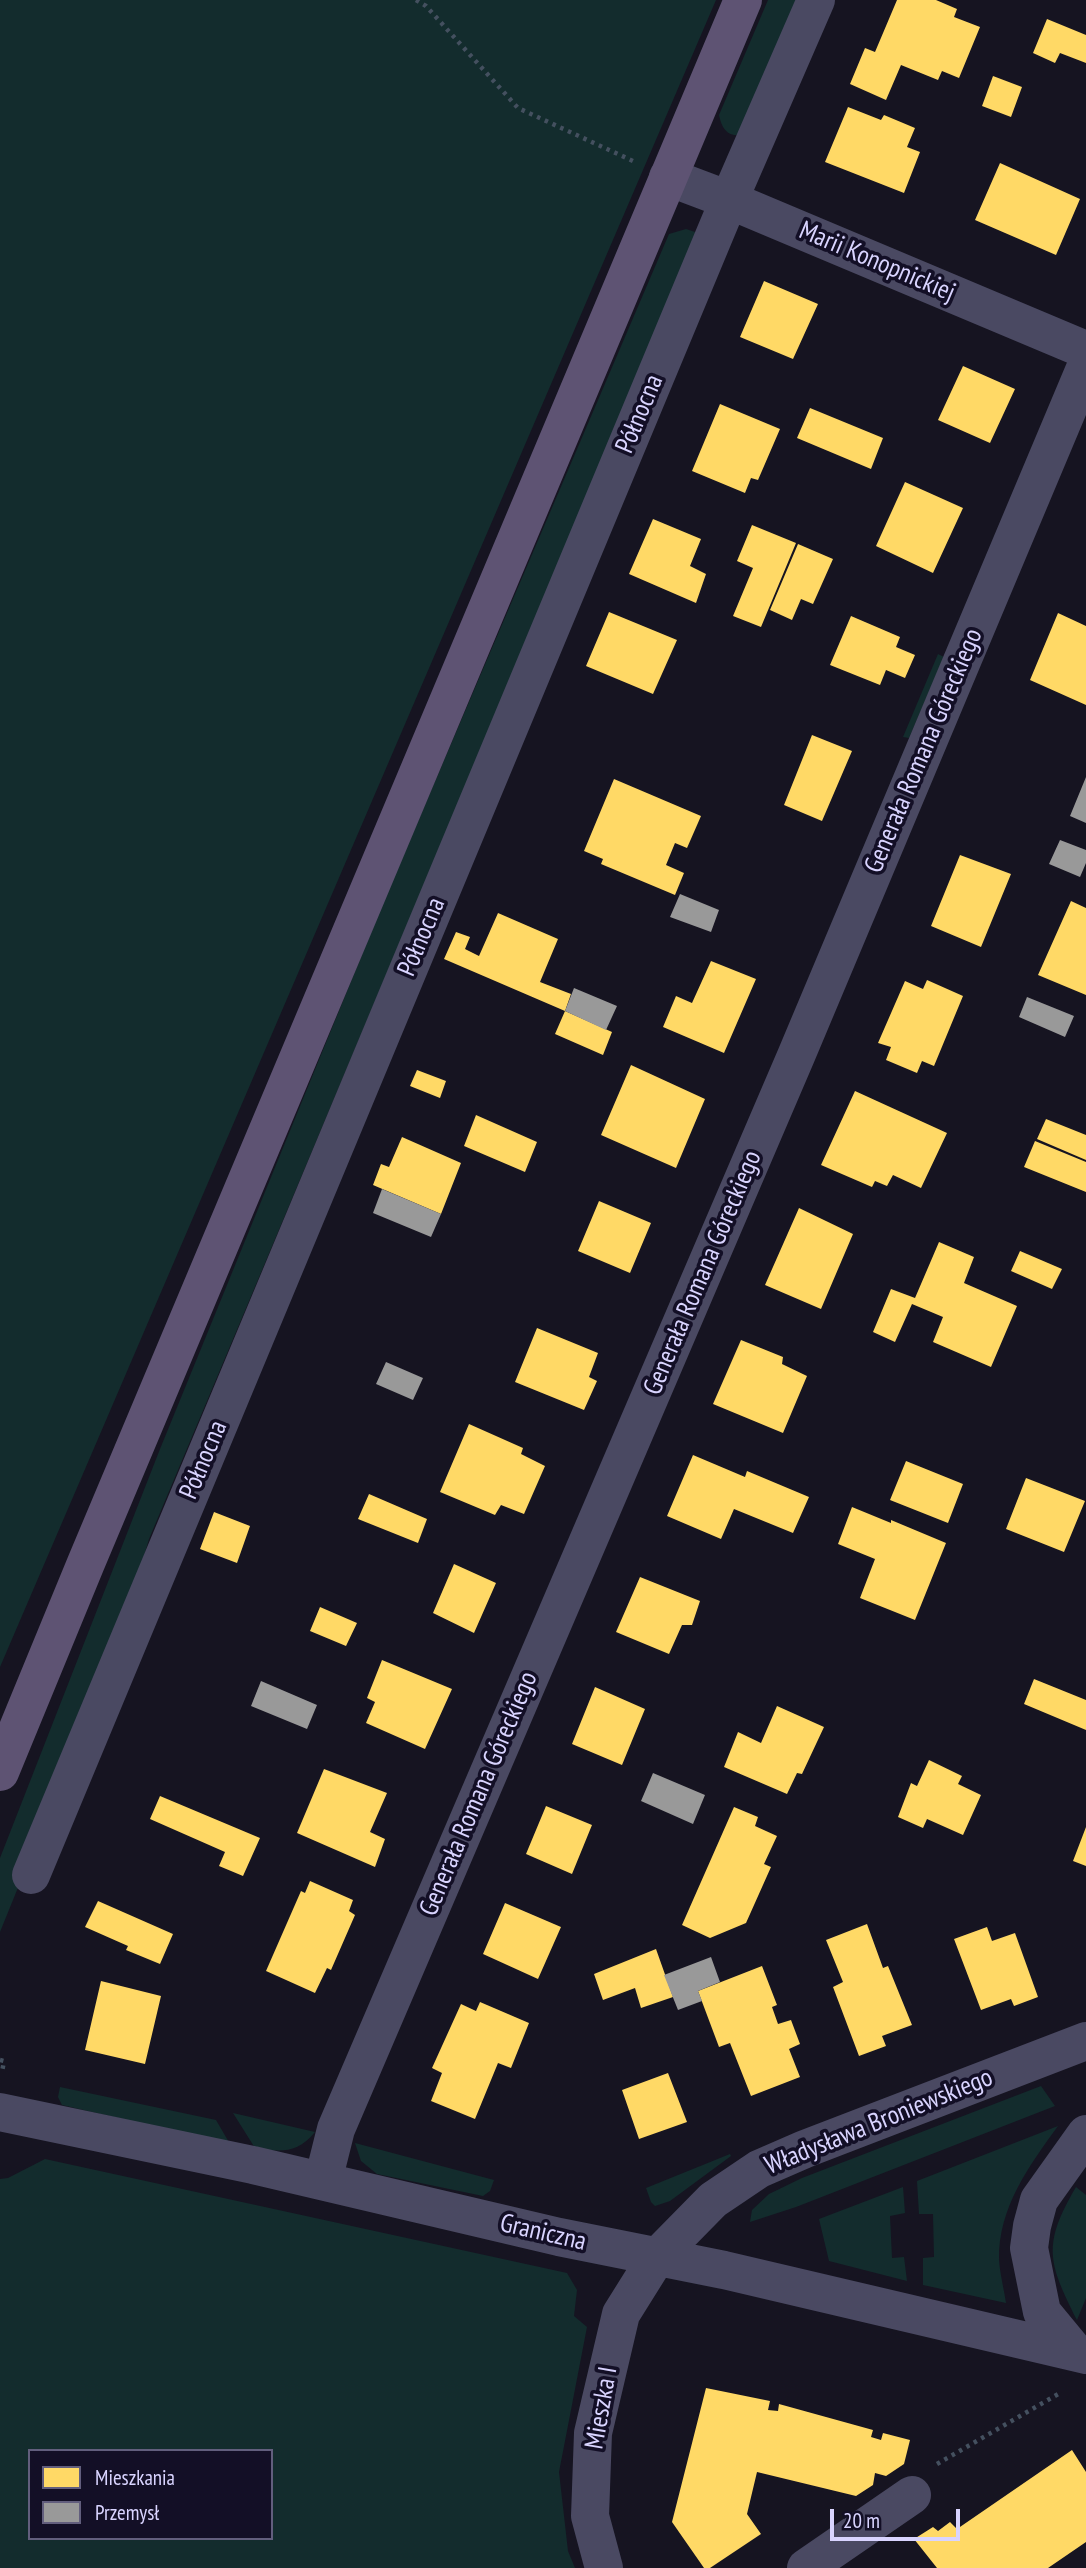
<!DOCTYPE html>
<html>
<head>
<meta charset="utf-8">
<style>
  body { margin:0 }
  #map { position:relative; width:1086px; height:2568px; overflow:hidden; background:#161421; font-family:"PT Sans Narrow",sans-serif }
  canvas { display:block }
  .legend { position:absolute; left:28px; top:2449px; width:245px; height:91px; box-sizing:border-box; background:#130f26; border:2px solid #625e7d; margin:0; padding:9px 12px; list-style:none; font-size:21px; color:#d9d4ff }
  .legend li { display:flex; align-items:center; gap:14px; height:35px }
  .legend b { width:35px; border:2px solid #625e7d }
  .scale { position:absolute; left:830px; top:2509px; width:130px; height:32px; box-sizing:border-box; border:4px solid #d9d4ff; border-top:0; padding-left:9px; font-size:21px; line-height:24px; white-space:nowrap; color:#d9d4ff; -webkit-text-stroke:5px #130f26; paint-order:stroke }
</style>
</head>
<body>
<div id="map">
<canvas width="1086" height="2568"></canvas>
<ul class="legend">
<li><b style="height:19px;background:#ffd966"></b>Mieszkania</li>
<li><b style="height:19px;background:#999"></b>Przemysł</li>
</ul>
<div class="scale">20 m</div>
</div>
<script>
const ctx = document.querySelector('canvas').getContext('2d');
ctx.lineJoin = 'round';
function fillPath(path, color) { ctx.fillStyle = color; ctx.fill(path, 'evenodd'); }
function trace(path, color, width, dash) { ctx.strokeStyle = color; ctx.lineWidth = width; ctx.lineCap = dash ? 'butt' : 'round'; ctx.setLineDash(dash || []); ctx.stroke(path); }
function write(font, color, halo, rows, align = 'center') {
  ctx.font = font + ' "PT Sans Narrow",sans-serif'; ctx.lineWidth = 7; ctx.setLineDash([]); ctx.textBaseline = 'middle'; ctx.strokeStyle = halo; ctx.fillStyle = color; for (const [text, x, y, turn = 0] of rows) {
    ctx.save(); ctx.translate(x, y); ctx.rotate((+turn || 0) * Math.PI / 180); ctx.textAlign = isNaN(turn) ? turn : align; if (halo) ctx.strokeText(text, 0, 0); ctx.fillText(text, 0, 0); ctx.restore();
  }
}
const green = new Path2D(`
  M0,0H716L0,1667Z
  M768,0H807L743,135C727,137 722,129 719,115Z
  M686,229L698,233L149,1539L122,1631L0,1932V1858L160,1449L383,903L669,234Z
  M938,654L944,657L909,738L903,737Z
  M1041,2086L1055,2106L796,2207L750,2222L752,2210L769,2194L802,2178Z
  M60,2087L216,2120L230,2144L62,2105L58,2097Z
  M233,2113L315,2132C297,2154 280,2152 255,2148Z
  M1058,2126C1029,2166 998,2208 999,2260C1000,2274 1004,2289 1006,2303L923,2285V2258L934,2257L933,2214H919L917,2181Z
  M355,2143L494,2180L490,2191L483,2196L377,2174L361,2161Z
  M730,2154L731,2156L670,2201L655,2206L651,2202L646,2188Z
  M45,2159L567,2273L577,2290L574,2316L587,2327L559,2472L568,2551L575,2568H0V2179L8,2178ZM30,2451H271V2538H30Z
  M903,2187L905,2213L890,2216L892,2258L904,2257L907,2281L829,2261L819,2219Z
  M1076,2187L1086,2195V2298L1077,2320C1048,2262 1042,2245 1076,2187Z`);
const homes = new Path2D(`
  M897,0H936L957,9L954,17L980,27L959,78L942,71L938,80L901,65L886,100L850,84L865,48L875,52Z
  M1047,19L1086,35V63L1060,53L1055,63L1033,53Z
  M993,76L1022,87L1011,117L982,106Z
  M848,107L881,120L884,115L915,128L907,147L920,152L904,193L825,162Z
  M1000,163L1080,199L1056,255L975,220Z
  M764,281L818,304L793,359L740,337Z
  M963,366L1015,389L990,443L938,420Z
  M720,404L780,429L758,480L751,478L745,493L692,471Z
  M810,408L883,438L871,469L797,438Z
  M905,482L963,508L933,573L876,546Z
  M653,519L701,539L690,566L706,574L696,603L629,574Z
  M752,525L796,543L761,627L733,616L753,568L737,561Z
  M798,544L833,559L813,604L801,599L792,620L770,610Z
  M609,612L677,640L653,694L586,666Z
  M1058,613L1086,626V705L1030,680Z
  M851,616L900,637L896,647L915,655L905,678L886,670L880,685L830,665Z
  M812,735L852,751L822,821L784,805Z
  M614,779L701,816L687,848L675,843L666,865L684,873L675,895L601,864L603,859L584,851Z
  M960,855L1011,874L981,947L931,926Z
  M1071,901L1086,908V995L1038,975Z
  M498,913L558,939L540,982L571,994L565,1011L444,959L456,932L470,937L465,949L479,956Z
  M711,961L756,979L724,1053L663,1027L676,996L692,1003Z
  M927,980L963,996L934,1066L922,1061L917,1073L886,1060L891,1047L878,1043L905,981L923,989Z
  M565,1011L612,1032L603,1055L555,1034Z
  M631,1065L705,1099L676,1168L601,1135Z
  M417,1070L446,1081L440,1098L410,1086Z
  M855,1091L947,1133L921,1188L893,1175L887,1186L875,1181L872,1187L821,1165Z
  M476,1115L537,1142L525,1172L464,1146Z
  M1046,1119L1086,1135V1160L1037,1139Z
  M402,1137L461,1163L441,1214L373,1185L381,1164L389,1167Z
  M1035,1141L1086,1162V1192L1024,1167Z
  M599,1201L651,1223L630,1273L578,1251Z
  M799,1208L853,1234L821,1309L765,1285Z
  M939,1242L974,1257L964,1283L1017,1306L991,1367L933,1342L943,1317L912,1304L895,1342L873,1332L891,1289L915,1298Z
  M1020,1251L1062,1269L1052,1289L1011,1271Z
  M537,1328L598,1353L589,1377L597,1381L584,1410L515,1382Z
  M741,1340L783,1357L782,1364L807,1376L783,1433L713,1404Z
  M469,1424L523,1448L521,1454L545,1466L524,1514L501,1505L495,1515L440,1492Z
  M693,1455L745,1477L747,1471L809,1497L793,1533L734,1509L721,1539L667,1516Z
  M906,1461L963,1484L948,1523L890,1500Z
  M1026,1478L1085,1501L1064,1552L1006,1529Z
  M369,1494L427,1519L418,1543L358,1519Z
  M852,1507L891,1523V1520L946,1543L915,1620L860,1598L875,1559L838,1544Z
  M214,1512L250,1526L237,1563L200,1549Z
  M454,1564L496,1583L474,1633L433,1613Z
  M640,1577L700,1601L692,1625H682L669,1654L616,1632Z
  M320,1607L357,1623L346,1646L310,1631Z
  M382,1660L452,1689L425,1749L366,1723L375,1702L367,1698Z
  M1034,1679L1086,1700V1730L1024,1704Z
  M595,1687L645,1709L622,1765L572,1744Z
  M777,1706L824,1727L802,1774L797,1773L787,1794L724,1767L738,1732L761,1743Z
  M929,1760L962,1776L958,1784L981,1795L963,1835L927,1819L923,1828L898,1817L911,1783L917,1786Z
  M324,1769L387,1793L370,1832L385,1839L375,1867L297,1833Z
  M160,1796L260,1838L243,1876L219,1866L225,1852L150,1819Z
  M546,1806L592,1825L572,1874L526,1854Z
  M734,1807L758,1817L755,1826L777,1836L764,1864L771,1867L746,1923L710,1938L682,1925Z
  M1086,1827V1866L1073,1861Z
  M310,1881L353,1900L349,1911L355,1915L331,1970L327,1968L315,1993L266,1971L301,1891L305,1893Z
  M98,1901L173,1934L160,1964L126,1950L128,1946L85,1927Z
  M505,1903L561,1927L538,1979L483,1954Z
  M867,1924L883,1968L888,1966L912,2025L882,2036L886,2046L859,2056L833,1987L843,1982L826,1940Z
  M987,1927L992,1941L1015,1933L1038,1997L1014,2006L1011,1999L981,2010L954,1939Z
  M656,1949L673,1997L641,2008L635,1988L603,2000L594,1974Z
  M762,1966L777,2005L772,2007L778,2024L791,2020L800,2044L789,2049L800,2077L751,2096L730,2043L719,2047L698,1991Z
  M101,1981L161,1996L145,2064L85,2050Z
  M480,2002L529,2023L511,2068L498,2063L475,2119L431,2101L442,2073L432,2068L461,2004L476,2011Z
  M668,2073L687,2122L639,2139L622,2090Z
  M706,2388L770,2401L768,2410L778,2411L779,2404L873,2430L871,2437L881,2440L883,2433L910,2440L904,2464L886,2476L875,2473L873,2485L856,2496L757,2472L747,2514L761,2534L710,2568H704L672,2522Z
  M1072,2450L1086,2472V2542L1048,2568H937L914,2539L933,2527L938,2531L950,2522L957,2529Z`);
const industry = new Path2D(`
  M1086,777V823L1070,816Z
  M1060,840L1086,850V863L1080,877L1049,864Z
  M680,894L719,910L711,932L670,917Z
  M574,988L617,1006L606,1030L565,1011Z
  M1027,997L1074,1016L1065,1037L1019,1017Z
  M382,1189L441,1214L431,1237L373,1213Z
  M386,1362L423,1378L413,1400L376,1384Z
  M261,1681L317,1705L307,1729L251,1706Z
  M653,1773L705,1795L693,1824L641,1801Z
  M711,1957L720,1982L698,1991L702,2001L678,2010L664,1975Z`);
const path = new Path2D(`
  M416,0L426,6L518,108L633,161
  M0,2060L4,2061L2,2072
  M937,2464L1060,2393`);
const minor = new Path2D(`
  M668,177L729,200L1086,350
  M31,1875L729,200L816,0
  M0,2112L253,2165L559,2237L724,2270L1086,2355
  M323,2181L336,2129L796,1056L1086,366
  M1075,2352L1042,2312L1029,2248L1032,2226L1039,2200L1086,2134
  M604,2568L590,2516L593,2433L621,2314L656,2258L713,2200L759,2169L805,2149L1086,2041
  M806,2568L912,2495`);
const major = new Path2D(`
  M0,1772L86,1563L743,0`);
const streetNames = [
  ["Marii Konopnickiej",877,262,23],
  ["Północna",640,414,-67],
  ["Generała Romana Góreckiego",924,751,-67],
  ["Północna",422,937,-67],
  ["Generała Romana Góreckiego",703,1273,-67],
  ["Północna",204,1460,-67],
  ["Generała Romana Góreckiego",479,1794,-67],
  ["Władysława Broniewskiego",879,2122,-22],
  ["Graniczna",543,2233,13],
  ["Mieszka I",602,2408,-80]
];
fillPath(green, '#132c2d');
fillPath(homes, '#ffd966');
fillPath(industry, '#999');
trace(path, '#44505f', 4.5, [3.5, 5]);
trace(minor, '#4a4962', 38);
trace(major, '#5e5373', 38);
write('26px', '#d9d4ff', '#130f26', streetNames);
</script>
</body>
</html>
